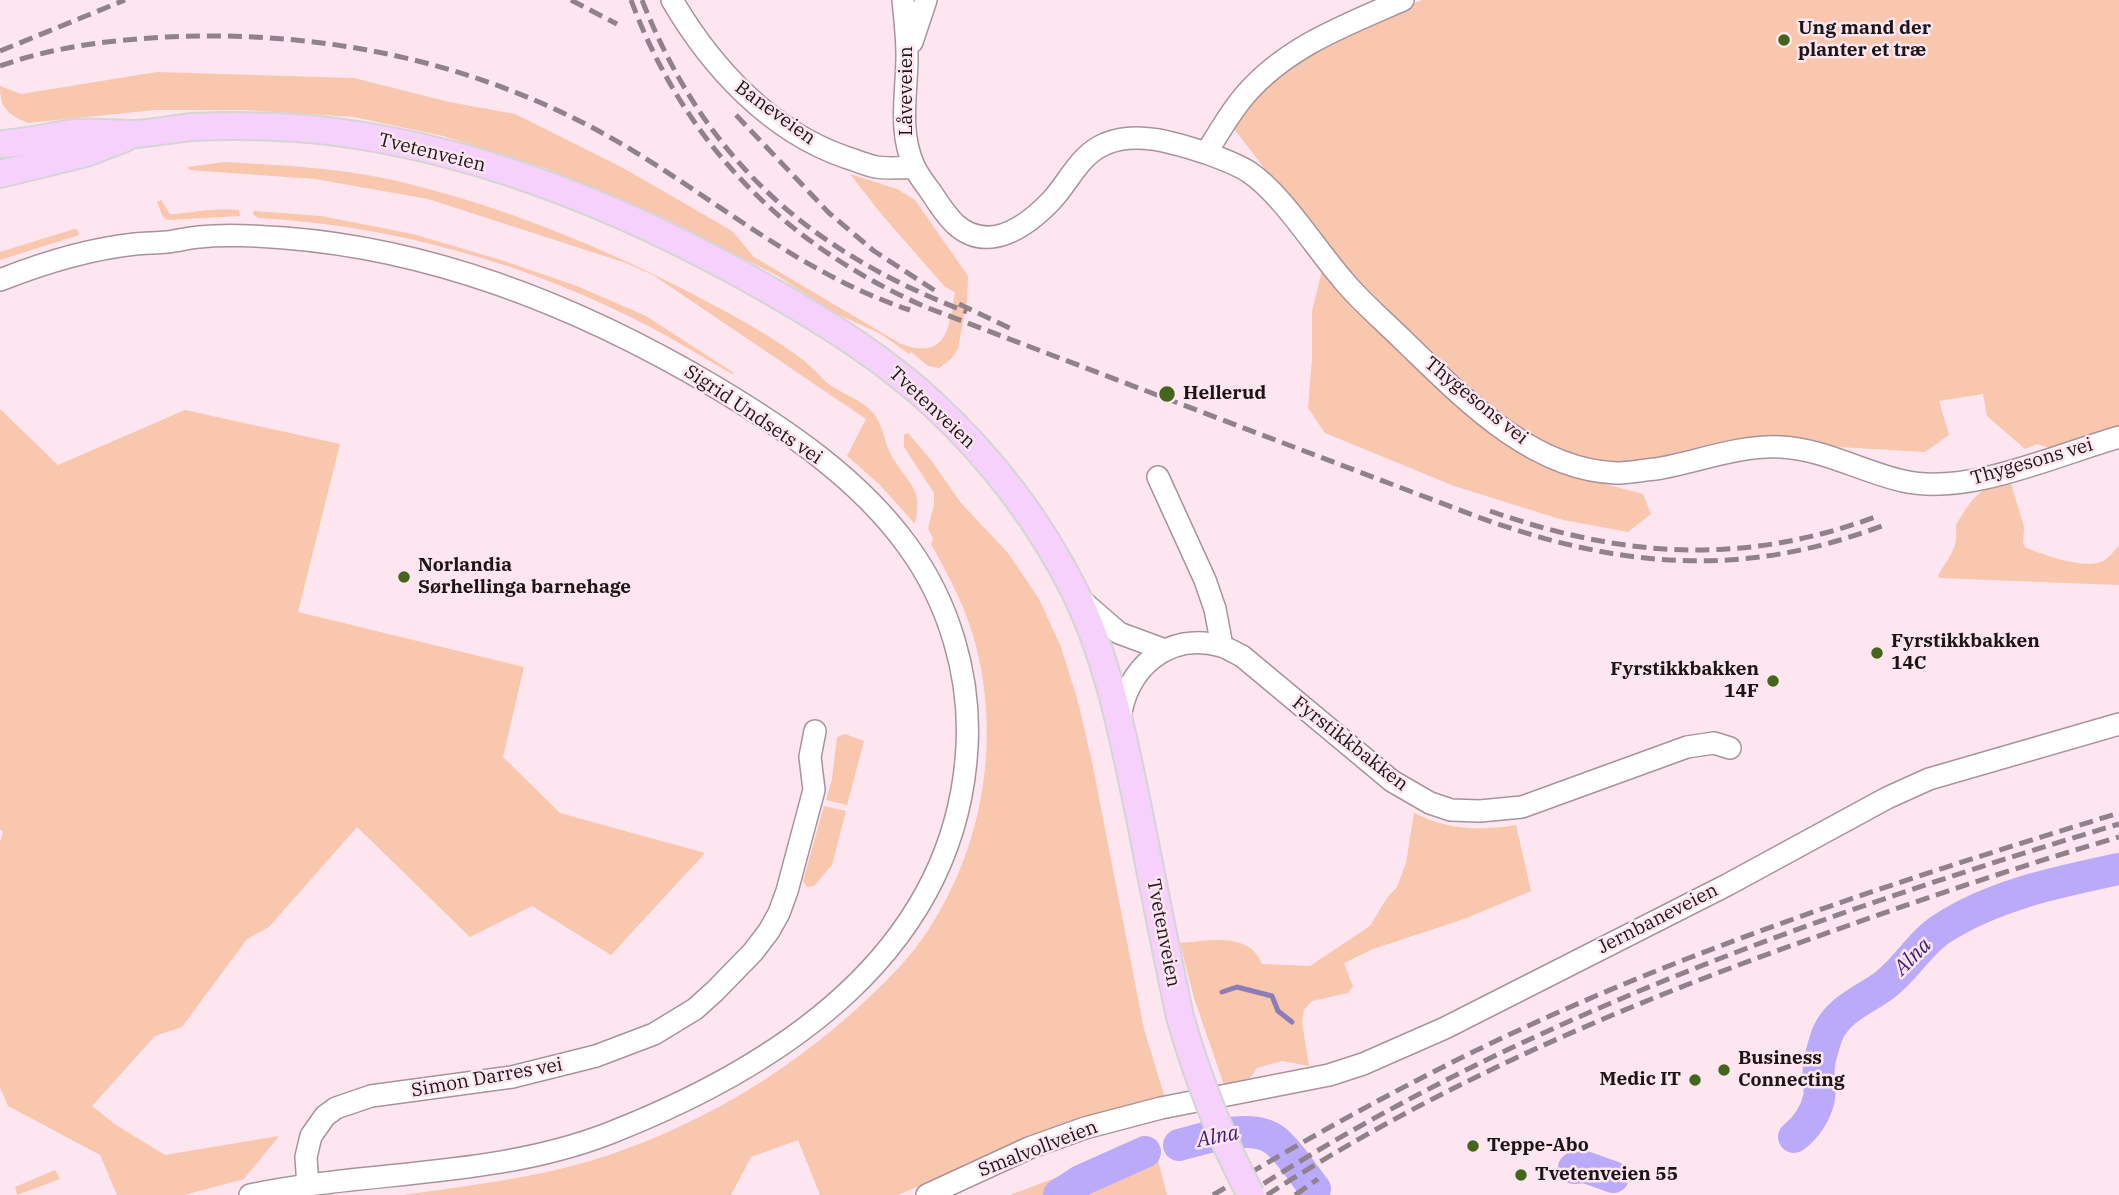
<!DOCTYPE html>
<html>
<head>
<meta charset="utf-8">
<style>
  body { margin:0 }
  canvas { display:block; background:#fde6f0 }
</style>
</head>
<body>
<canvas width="2119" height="1195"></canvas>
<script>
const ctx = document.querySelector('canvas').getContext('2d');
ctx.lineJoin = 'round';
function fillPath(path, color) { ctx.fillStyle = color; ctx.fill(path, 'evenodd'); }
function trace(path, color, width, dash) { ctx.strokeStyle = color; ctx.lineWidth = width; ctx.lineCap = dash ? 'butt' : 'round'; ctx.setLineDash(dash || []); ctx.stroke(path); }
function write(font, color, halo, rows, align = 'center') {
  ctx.font = font + ' "IBM Plex Serif",serif'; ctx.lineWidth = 5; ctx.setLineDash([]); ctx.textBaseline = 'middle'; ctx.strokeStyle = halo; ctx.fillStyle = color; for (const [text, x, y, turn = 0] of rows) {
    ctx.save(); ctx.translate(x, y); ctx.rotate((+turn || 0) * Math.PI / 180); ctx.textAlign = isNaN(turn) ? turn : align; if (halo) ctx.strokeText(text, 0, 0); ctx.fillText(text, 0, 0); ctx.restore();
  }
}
const green = new Path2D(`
  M1422,0H2119V427L2053,449L2037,444L2025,449L1987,416L1983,394L1939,401L1949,435L1925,452L1804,445L1658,462L1611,465L1564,454L1522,432L1415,340L1317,237L1232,126L1255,96L1314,47Z
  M157,72L354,78L449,102L515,114L625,169L732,231L754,257L901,344C947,361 949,328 955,292L945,287L882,215L850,174L897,189L915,200L968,276L967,300L958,349L951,359L939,368L928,366L911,352L909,354L881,334L839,315L776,275L662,217L547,169L443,136L354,117L243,110H155L28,123C8,114 0,109 0,86L21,94Z
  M224,162C281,165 338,168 393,180C501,205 606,248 704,300C736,317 770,335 799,357C809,364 817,373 826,382C841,394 862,399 874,414C883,426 884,440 890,453C906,483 924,486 915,524L880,485L847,456L866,419L653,275L626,263L428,199L315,179L189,170L188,167Z
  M161,200L170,214C194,213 213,207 239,210L240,216L168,220L163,217L157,202Z
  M254,211L321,216L413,234L501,260L577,286L646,316L734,373L732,374C706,359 680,343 654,329C533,265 394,225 258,218L253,214Z
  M74,229L78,230L79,235L0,260V252Z
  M1323,267L1563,473L1643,494L1651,514L1628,532L1563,520L1454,486L1325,433L1308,408L1312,358V311Z
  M0,409L58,465L185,410L340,444L298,612L524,667L503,757L560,813L705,853L611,955L532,906L470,937L357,827L269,927L247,939L182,1027L155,1036L92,1106L116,1125L165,1155L279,1136L244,1179L184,1195H117L100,1155L8,1106L0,1087V842L3,832L0,829Z
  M908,433L931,460L961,503L1008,553L1039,599L1061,647L1078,702L1092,762L1144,1029L1165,1098L1063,1123L898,1195H820L798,1140L751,1157L731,1195H403C465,1186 529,1179 590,1161C692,1130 784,1076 862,1004C887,981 911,957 929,929C982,847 1000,746 977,650C968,612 950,578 931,544L933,539L928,528L934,505V493L904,447V435Z
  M2009,477L2024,527L2023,544L2026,548C2046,555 2082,570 2103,561C2109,558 2115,550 2119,545V585L1940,578L1938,576C1950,554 1958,551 1956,525C1974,494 1978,492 2009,477Z
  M845,734L864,741L847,805L826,800L832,779L837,737Z
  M824,806L846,811L832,865L814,886L807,887L803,881Z
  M1414,813C1447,830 1481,831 1516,825L1531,891L1464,919L1373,949L1344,963L1353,987L1348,993L1312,1001L1304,1010L1302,1022L1309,1066L1282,1061L1257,1068L1250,1078L1224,1085L1194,998L1180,943C1208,941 1249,931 1262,964L1310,966L1370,926L1387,898L1397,887L1406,863Z
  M1153,1141L1167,1195H1010Z
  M55,1170L60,1179L17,1195L15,1187Z`);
const stream = new Path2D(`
  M1222,992L1237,987L1272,996L1278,1011L1292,1022`);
const river = new Path2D(`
  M1794,1137C1806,1128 1816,1113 1819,1098C1821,1087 1817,1076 1819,1066C1820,1056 1824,1044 1827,1035C1837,1010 1862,1001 1882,987C1905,971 1919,943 1943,928C1996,894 2059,882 2119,869
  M1179,1145C1206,1138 1253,1122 1276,1141C1291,1154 1303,1174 1315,1189
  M1574,1168L1585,1167L1613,1177
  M1059,1195L1082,1180L1145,1152`);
const minor = new Path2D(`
  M672,0C711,67 770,131 845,157C855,160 866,165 876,167C889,169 902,167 914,168
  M903,0C905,19 907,37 907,56C907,92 898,131 914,166C918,175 925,184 931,192C938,203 946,215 955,224C988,254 1026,227 1051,201C1069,182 1079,155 1105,144C1136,130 1175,143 1206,153C1220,158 1237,164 1249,172C1282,194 1316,249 1343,280C1361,302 1384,321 1405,342C1462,397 1531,470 1616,473C1629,473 1643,470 1656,469C1697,462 1738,445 1781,447C1823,449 1863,472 1903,481C1968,496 2056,455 2119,437
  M912,42L926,0
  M1206,153C1219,133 1230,112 1246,94C1288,46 1346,25 1403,0
  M0,280C43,263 89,249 135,244C145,243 156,243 167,242C177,241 188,238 199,237C227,234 256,236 285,238C438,250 586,310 717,388C787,430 859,479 907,545C949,602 971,676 967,747C956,950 783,1065 610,1133C495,1178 369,1170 250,1195
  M1158,477L1205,580L1215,609L1222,646
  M1081,600L1119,633L1165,650
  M1120,720C1125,669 1168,631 1221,646C1228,648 1235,653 1242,656L1392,781L1430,803L1451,810L1480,811L1522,807L1687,747L1714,743L1730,748
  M308,1187L306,1157L311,1136L325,1116L336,1108L371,1096L512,1077L596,1056L654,1034L695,1009L715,991L753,952L769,931L779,913L787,891L814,790L810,757L815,731
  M927,1195L1029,1148L1085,1128L1161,1108L1329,1075L1363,1064L1445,1028L1727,885L1887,798L1929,779L2119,724`);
const major = new Path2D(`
  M0,144C25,143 50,136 75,133C94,131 114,134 134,134C153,133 173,129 192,127C232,125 271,126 310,129C474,145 634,212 776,294C831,326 887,361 934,405C991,458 1040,522 1075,592C1110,664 1124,741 1140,818C1153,884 1166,951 1180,1017
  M0,174L86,153L125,138`);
const rail = new Path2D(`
  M571,0L617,24
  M631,0C685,145 787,247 928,308L1478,517C1619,568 1740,579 1882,526
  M642,0C705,160 808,251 967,312
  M0,51L125,0
  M0,66C53,47 110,40 166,37C334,29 497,66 640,155C729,210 809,277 910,310
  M736,115L829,213L874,251L937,292
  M959,304L1016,331
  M1490,511C1624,558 1743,566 1878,516
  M1213,1195C1316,1133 1421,1075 1530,1025C1720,938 1920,874 2119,813
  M1246,1195C1513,1022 1816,915 2119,824
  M1267,1195C1447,1078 1645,996 1847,926C1937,894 2027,864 2119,837
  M1295,1195L1318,1179`);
const majorBridge = new Path2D(`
  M1180,1017C1198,1079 1220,1137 1251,1195`);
const markers = [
  [1784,40,7,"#43651c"],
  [1167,394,9,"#43651c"],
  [404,577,7,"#43651c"],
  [1877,653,7,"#43651c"],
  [1773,681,7,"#43651c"],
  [1724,1070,7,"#43651c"],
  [1695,1080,7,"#43651c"],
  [1473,1146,7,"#43651c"],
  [1521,1175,7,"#43651c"]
];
const poiNames = [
  ["Ung mand der",1798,29],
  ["planter et træ",1798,51],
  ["Hellerud",1183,394],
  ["Norlandia",418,566],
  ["Sørhellinga barnehage",418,588],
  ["Fyrstikkbakken",1891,642],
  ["14C",1891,664],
  ["Fyrstikkbakken",1759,670,"right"],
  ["14F",1759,692,"right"],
  ["Business",1738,1059],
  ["Connecting",1738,1081],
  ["Medic IT",1681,1080,"right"],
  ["Teppe-Abo",1487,1146],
  ["Tvetenveien 55",1535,1175]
];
const streetNames = [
  ["Låveveien",907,91,-90],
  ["Baneveien",775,113,36],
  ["Tvetenveien",432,153,14],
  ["Thygesons vei",1476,401,39],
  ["Tvetenveien",932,408,43],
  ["Sigrid Undsets vei",753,415,34],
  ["Thygesons vei",2032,462,-16],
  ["Fyrstikkbakken",1350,744,38],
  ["Jernbaneveien",1658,919,-27],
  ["Tvetenveien",1163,933,79],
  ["Simon Darres vei",487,1078,-10],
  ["Smalvollveien",1038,1149,-21]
];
const waterNames = [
  ["Alna",1913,957,-45],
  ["Alna",1218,1137,-11]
];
fillPath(green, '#f9c6ae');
trace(stream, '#8b7db6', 5);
trace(river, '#bba9fa', 32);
trace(minor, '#a8939c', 24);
trace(major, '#d6d5d5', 30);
trace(minor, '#fff', 21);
trace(major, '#f5d1fb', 26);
trace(rail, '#918289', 5, [14, 7]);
trace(majorBridge, '#d6d5d5', 30, []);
trace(majorBridge, '#f5d1fb', 26);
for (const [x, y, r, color] of markers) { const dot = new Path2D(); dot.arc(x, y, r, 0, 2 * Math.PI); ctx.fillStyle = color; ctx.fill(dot); trace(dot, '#fde6f0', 2.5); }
write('bold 19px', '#1c1518', '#fde6f0', poiNames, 'left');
write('19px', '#1c1518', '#fde6f0', streetNames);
write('italic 21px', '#3c1a76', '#fde6f0', waterNames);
</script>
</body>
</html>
